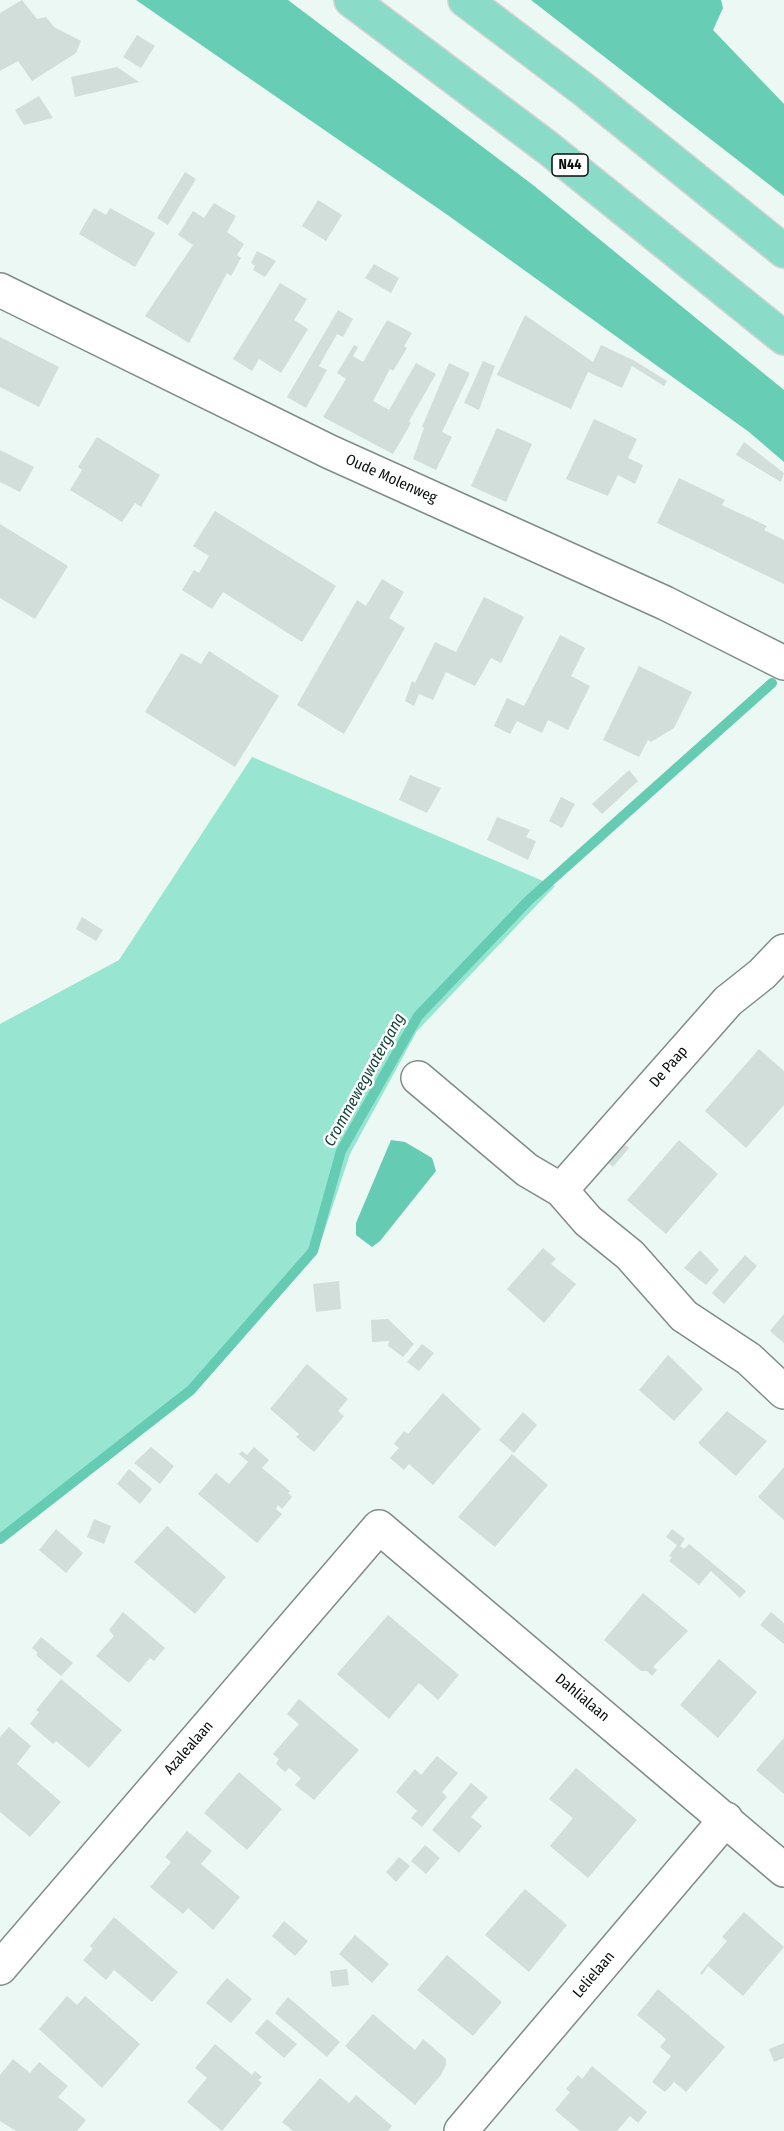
<!DOCTYPE html>
<html>
<head>
<meta charset="utf-8">
<style>
  body { margin:0 }
  canvas { display:block; background:#ebf8f4 }
</style>
</head>
<body>
<canvas width="784" height="2131"></canvas>
<script>
const ctx = document.querySelector('canvas').getContext('2d');
ctx.lineJoin = 'round';
function fillPath(path, color) { ctx.fillStyle = color; ctx.fill(path, 'evenodd'); }
function trace(path, color, width, dash) { ctx.strokeStyle = color; ctx.lineWidth = width; ctx.lineCap = dash ? 'butt' : 'round'; ctx.setLineDash(dash || []); ctx.stroke(path); }
function write(font, color, halo, rows, align = 'center') {
  ctx.font = font + ' "Fira Sans Condensed",sans-serif'; ctx.lineWidth = 5; ctx.setLineDash([]); ctx.textBaseline = 'middle'; ctx.strokeStyle = halo; ctx.fillStyle = color; for (const [text, x, y, turn = 0] of rows) {
    ctx.save(); ctx.translate(x, y); ctx.rotate((+turn || 0) * Math.PI / 180); ctx.textAlign = isNaN(turn) ? turn : align; if (halo) ctx.strokeText(text, 0, 0); ctx.fillText(text, 0, 0); ctx.restore();
  }
}
const green = new Path2D(`
  M252,757L555,886L417,1031L350,1154L318,1250L193,1393L0,1544V1024L119,960Z`);
const forest = new Path2D(`
  M136,0H288L533,185L784,390V462L749,432L449,216Z
  M531,0H721L723,8L713,30L784,104V196Z`);
const water = new Path2D(`
  M391,1140L405,1142L432,1158L436,1171L380,1241L372,1247L356,1235V1223Z`);
const stream = new Path2D(`
  M0,1539L191,1390L313,1251L341,1151L418,1016L529,900L772,683`);
const building = new Path2D(`
  M22,0L37,19L46,17L54,27L81,41L76,53L32,81L18,61L0,71V13Z
  M137,35L155,46L141,68L123,57Z
  M117,67L139,82L75,97L71,77Z
  M39,96L53,118L24,125L15,110Z
  M185,172L196,179L168,225L157,218Z
  M318,200L342,215L326,241L302,226Z
  M214,203L236,216L227,232L244,244L237,255L241,258L231,276L227,273L189,343L145,316L193,245L178,235L193,211L204,218Z
  M94,208L106,215L110,208L155,233L135,267L79,234Z
  M257,251L276,261L265,277L253,270L255,266L251,263Z
  M374,264L399,278L391,293L365,278Z
  M280,283L307,299L294,320L308,329L281,373L259,359L252,371L233,359Z
  M338,310L353,319L343,337L337,334L319,366L327,370L306,408L287,397Z
  M525,315L593,362L601,345L635,361L667,381L664,386L632,366L622,388L588,372L571,409L497,375Z
  M387,320L412,333L404,346L407,348L393,371L390,369L373,401L389,410L416,363L436,374L409,421L411,423L393,454L323,417L346,379L337,373L354,345L358,347L353,356L363,362Z
  M0,337L59,367L39,407L0,387Z
  M483,361L495,366L479,410L464,403Z
  M449,363L470,373L442,432L452,437L436,470L413,459L424,428L422,427Z
  M594,419L637,439L628,458L643,465L635,484L618,475L608,496L566,479Z
  M497,428L532,444L506,502L471,486Z
  M97,437L160,475L141,507L135,503L122,522L70,490L82,470L78,467Z
  M744,442L784,473L781,482L736,455Z
  M0,450L34,467L20,492L0,482Z
  M679,478L725,500L722,505L767,526L764,530L784,540V584L657,523Z
  M215,511L336,586L302,642L223,592L212,609L182,590L194,570L199,573L209,556L193,546Z
  M0,524L68,566L35,619L0,598Z
  M382,579L404,592L389,618L405,628L344,734L297,705L357,600L366,606Z
  M484,597L524,617L501,663L491,658L475,686L446,672L433,700L419,694L414,706L405,701L412,681L415,683L435,642L456,652Z
  M560,635L585,648L571,676L590,686L568,730L548,720L542,733L517,721L510,734L494,726L507,698L524,706Z
  M209,651L279,696L235,767L145,712L181,653L201,664Z
  M639,666L692,692L674,728L651,742L648,740L639,757L603,740Z
  M629,770L638,781L602,814L592,804Z
  M410,775L441,788L427,813L399,800Z
  M561,797L575,804L562,828L549,821Z
  M497,817L530,830L526,837L536,841L528,860L487,840Z
  M82,917L103,930L96,941L76,929Z
  M759,1049L784,1071V1105L746,1148L705,1111Z
  M679,1140L718,1174L666,1234L627,1200Z
  M620,1141L629,1148L613,1167L604,1159Z
  M543,1248L556,1259L551,1264L576,1284L544,1323L507,1289Z
  M700,1250L719,1270L706,1285L684,1268Z
  M745,1255L757,1266L724,1304L712,1293Z
  M339,1281L341,1309L316,1312L313,1284Z
  M784,1314V1343L770,1331Z
  M388,1319L414,1344L403,1357L388,1346L389,1341L372,1342L371,1320Z
  M422,1344L434,1353L419,1371L407,1362Z
  M668,1355L703,1389L674,1421L639,1390Z
  M307,1364L348,1399L338,1411L344,1416L314,1452L296,1437L299,1434L270,1409Z
  M443,1393L481,1429L433,1485L409,1464L404,1470L390,1458L399,1448L394,1444L404,1431L408,1434Z
  M727,1411L767,1441L736,1476L698,1443Z
  M523,1412L537,1425L514,1453L499,1440Z
  M151,1447L174,1466L160,1484L134,1463Z
  M254,1447L269,1460L262,1468L290,1491L288,1493L292,1497L282,1509L278,1505L276,1509L282,1514L257,1543L198,1494L216,1473L229,1484L248,1462L239,1454L242,1451L247,1455Z
  M512,1454L548,1485L495,1547L458,1517Z
  M784,1467V1520L758,1497Z
  M129,1469L152,1489L140,1504L117,1484Z
  M94,1519L111,1526L104,1544L87,1537Z
  M167,1526L226,1577L195,1614L134,1562Z
  M56,1529L83,1553L66,1573L39,1550Z
  M672,1529L685,1539L680,1546L684,1549L689,1544L746,1591L740,1598L711,1571L699,1585L669,1561L672,1557L669,1556L677,1545L666,1537Z
  M643,1593L688,1631L653,1667L657,1670L652,1676L647,1671H641L604,1640Z
  M123,1612L165,1648L154,1661L150,1658L129,1683L96,1656L114,1636L109,1630Z
  M771,1612L784,1623V1644L760,1625Z
  M388,1615L459,1675L438,1700L419,1683L389,1719L337,1674Z
  M41,1637L73,1663L61,1676L36,1655L38,1653L32,1648Z
  M719,1659L757,1692L718,1738L680,1705Z
  M61,1679L122,1730L89,1768L56,1741L53,1744L30,1724L39,1712L36,1710Z
  M299,1699L359,1750L314,1800L295,1785L301,1778L289,1768L285,1772L276,1764L279,1759L273,1754L299,1724L287,1714Z
  M9,1727L31,1746L17,1764L61,1802L30,1837L0,1812V1737Z
  M784,1738V1794L756,1770Z
  M437,1756L458,1773L442,1792L447,1797L422,1827L411,1818L417,1811L396,1792L415,1769L421,1775Z
  M576,1768L637,1820L588,1878L550,1846L573,1818L549,1799Z
  M239,1772L282,1809L247,1850L204,1813Z
  M471,1783L488,1797L471,1817L482,1826L459,1853L432,1830Z
  M187,1831L212,1851L201,1864L240,1897L213,1930L188,1908L183,1914L150,1887L171,1862L165,1857Z
  M425,1845L440,1858L426,1874L411,1861Z
  M399,1857L410,1866L396,1882L386,1872Z
  M525,1889L567,1925L529,1972L485,1935Z
  M744,1912L784,1947L743,1996L708,1966L702,1975L700,1973L727,1941L722,1937Z
  M114,1917L178,1972L152,2002L114,1970L106,1980L83,1960L93,1949L90,1946Z
  M284,1921L308,1941L295,1956L272,1936Z
  M355,1935L389,1964L372,1983L339,1954Z
  M447,1955L502,2002L473,2036L417,1990Z
  M347,1969L349,1985L332,1987L330,1971Z
  M227,1978L252,1999L231,2023L206,2003Z
  M658,1989L725,2047L686,2092L674,2082L665,2092L652,2082L671,2056L660,2047L666,2039L637,2015Z
  M67,1996L77,2005L85,1996L140,2044L102,2088L39,2029Z
  M288,1997L340,2042L327,2057L275,2013Z
  M373,2014L415,2050L423,2039L446,2059V2065L441,2075L415,2105L345,2046Z
  M267,2019L297,2044L284,2058L255,2033Z
  M784,2043V2058L774,2062L769,2049Z
  M215,2044L252,2075L255,2071L262,2077L258,2080L262,2083L222,2131L187,2102L207,2078L195,2068Z
  M13,2059L30,2073L39,2062L68,2086L58,2097L86,2120L77,2131H16L0,2121V2075Z
  M592,2066L647,2112L638,2123L630,2116L617,2131H580L555,2110L570,2092L566,2089L578,2075L582,2079Z
  M320,2078L349,2103L356,2095L392,2126L388,2131H293L282,2122Z`);
const minor = new Path2D(`
  M0,290L330,452L665,603L784,663
  M418,1078L527,1170L561,1190L588,1221L630,1255L684,1316L749,1359L784,1392
  M561,1190L728,1001L762,974L784,951
  M0,1968L379,1527L784,1870
  M461,2131L726,1819`);
const trunk = new Path2D(`
  M351,0L548,148L784,338
  M465,0L583,89L784,251`);
const shields = [
  [570,165,36]
];
const shieldNames = [
  ["N44",570,165]
];
const streetNames = [
  ["Oude Molenweg",391,479,24],
  ["De Paap",669,1067,-49],
  ["Dahlialaan",582,1698,40],
  ["Azalealaan",189,1748,-49],
  ["Lelielaan",594,1975,-50]
];
const waterNames = [
  ["Crommewegwatergang",365,1080,-61]
];
fillPath(green, '#98e6d2');
fillPath(forest, '#68cdb5');
fillPath(water, '#65cbb2');
trace(stream, '#65cbb2', 10);
fillPath(building, '#d1deda');
trace(minor, '#808c88', 36);
trace(trunk, '#d3d4d3', 36);
trace(minor, '#fff', 33);
trace(trunk, '#8adcc8', 33);
for (const [x, y, w] of shields) { const box = new Path2D(); box.roundRect(x - w / 2, y - 11, w, 22, 4.5); ctx.fillStyle = '#fff'; ctx.fill(box); trace(box, '#0a0e0d', 1.5); }
write('bold 14px', '#0a0e0d', null, shieldNames);
write('15px', '#0a0e0d', '#fff', streetNames);
write('italic 16px', '#18453b', '#fff', waterNames);
</script>
</body>
</html>
